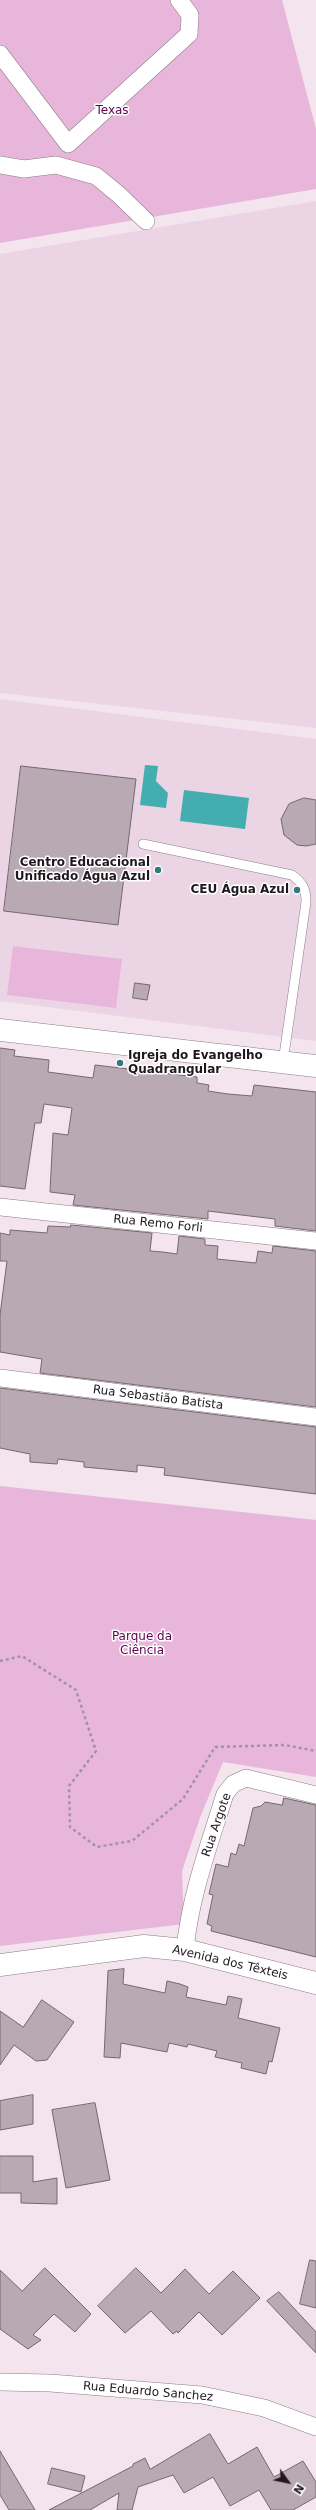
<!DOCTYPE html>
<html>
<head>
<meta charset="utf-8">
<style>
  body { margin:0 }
  #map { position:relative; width:316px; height:2510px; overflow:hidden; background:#f3e4ee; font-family:"DejaVu Sans",sans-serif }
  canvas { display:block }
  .north { position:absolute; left:268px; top:2462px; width:40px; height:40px; -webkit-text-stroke:3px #fff; paint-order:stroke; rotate:123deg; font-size:11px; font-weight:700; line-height:16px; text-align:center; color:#1e181c }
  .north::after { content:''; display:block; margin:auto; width:14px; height:18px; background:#1e181c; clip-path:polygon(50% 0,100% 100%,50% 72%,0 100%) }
</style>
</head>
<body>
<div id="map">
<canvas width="316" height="2510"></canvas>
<div class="north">N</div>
</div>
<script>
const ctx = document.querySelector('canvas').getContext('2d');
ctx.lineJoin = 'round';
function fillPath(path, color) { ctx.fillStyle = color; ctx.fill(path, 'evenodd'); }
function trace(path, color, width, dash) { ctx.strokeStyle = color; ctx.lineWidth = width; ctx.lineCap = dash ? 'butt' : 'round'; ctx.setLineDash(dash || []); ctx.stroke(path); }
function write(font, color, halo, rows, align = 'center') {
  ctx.font = font + ' "DejaVu Sans",sans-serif'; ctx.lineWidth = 3; ctx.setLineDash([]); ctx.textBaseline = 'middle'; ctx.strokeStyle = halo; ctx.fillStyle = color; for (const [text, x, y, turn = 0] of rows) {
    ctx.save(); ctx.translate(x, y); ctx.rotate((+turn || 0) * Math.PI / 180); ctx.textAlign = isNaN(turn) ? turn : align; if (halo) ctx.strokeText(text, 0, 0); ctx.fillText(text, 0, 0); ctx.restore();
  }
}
const built = new Path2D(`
  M316,201V728L0,693V254Z
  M0,699L316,739V1041L0,1001Z`);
const green = new Path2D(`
  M0,0H282L316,129V189L0,243Z
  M13,946L122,959L116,1008L7,995Z
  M0,1486L316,1520V1777L223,1762L201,1815L182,1871L184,1924L0,1946Z`);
const water = new Path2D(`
  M145,765L158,766L156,781L168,793L166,808L140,805Z
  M184,790L249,798L245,829L180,821Z`);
const building = new Path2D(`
  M21,766L136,779L118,925L4,911Z
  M304,798L316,800V844L306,846L297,845L284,835L281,819L289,804Z
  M135,983L150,985L147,1000L133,998Z
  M0,1048L15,1050L14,1056L49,1060L48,1072L93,1078L95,1065L197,1077V1083L209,1085L208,1091L228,1094L252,1096L254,1085L316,1092V1231L275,1226V1219L208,1211V1219L73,1205L75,1195L50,1192L53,1133L68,1135L72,1108L44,1104L41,1123H35L25,1189L0,1186Z
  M71,1225L152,1233L150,1251L163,1252L177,1254L179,1236L205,1239V1245L218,1246L217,1259L256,1263L258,1251L272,1253L273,1246L316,1251V1407L40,1373L42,1359L0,1352V1315L7,1261H0V1233L10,1235V1230L47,1233L48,1226L70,1227Z
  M0,1388L316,1427V1494L164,1475L165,1468L137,1465V1472L84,1467V1462L58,1459L57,1464L30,1462V1454L0,1448Z
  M284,1798L316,1805V1957L211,1931L212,1926L207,1924L213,1895L209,1894L216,1864L228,1867L231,1853L236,1855L239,1844L244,1846L253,1808L261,1806L265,1802L282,1805Z
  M124,1969L123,1984L165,1993L167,1981L180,1984L188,1987L186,1997L226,2005L228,1996L242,1999L238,2018L280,2028L272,2062L269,2061L266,2074L241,2068L242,2063L215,2057L217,2051L188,2044L187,2047L169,2043L167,2052L121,2043L120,2058L104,2057L108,1971Z
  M42,2000L74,2022L47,2060L36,2061L14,2045L0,2065V2011L23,2027Z
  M33,2095V2124L0,2130V2101Z
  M95,2103L110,2180L66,2188L52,2110Z
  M0,2156H33V2182L57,2178V2204L21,2203V2193H0Z
  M310,2260L316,2261V2308L300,2304Z
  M45,2268L91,2314L75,2332L54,2314L33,2335L41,2340L28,2349L0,2329V2270L22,2291Z
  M136,2268L161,2293L185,2269L209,2294L233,2271L260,2298L222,2335L199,2312L178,2333L177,2331L173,2334L151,2311L125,2333L98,2306Z
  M279,2292L316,2332V2353L267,2301Z
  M210,2434L228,2464L257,2447L274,2477L303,2461L316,2482V2497L293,2510H271L259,2490L230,2506L213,2477L184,2493L173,2475L138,2487L132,2510H117L119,2493L90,2510H49L133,2466V2464L145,2458L150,2469Z
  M0,2451L28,2498L35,2510H9L0,2495Z
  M52,2468L85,2476L81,2492L48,2484Z`);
const path = new Path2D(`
  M0,1661L22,1656L76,1690L96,1751L69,1786L70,1827L97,1847L132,1841L183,1799L215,1747L285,1745L316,1751`);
const service = new Path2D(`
  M143,844L292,875C303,883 306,889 306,902L283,1062`);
const minor = new Path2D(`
  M0,54L68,144L189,34L190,15L179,0
  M0,165L24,169L56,165L96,176L118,194L146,221
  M0,1207L316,1241
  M0,1378L316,1417
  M185,1950C190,1896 209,1846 225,1794L233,1784L246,1778L316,1795
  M0,2382L50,2383L202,2395L264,2408L316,2427`);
const secondary = new Path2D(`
  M0,1030L316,1066
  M0,1965L144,1946L185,1950L316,1983`);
const markers = [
  [158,870,4,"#327b7d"],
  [297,890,4,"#327b7d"],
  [120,1063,4,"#327b7d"]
];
const parkNames = [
  ["Texas",112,111],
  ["Parque da",142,1637],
  ["Ciência",142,1651]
];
const poiNames = [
  ["Centro Educacional",150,863],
  ["Unificado Água Azul",150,877],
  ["CEU Água Azul",289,890],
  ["Igreja do Evangelho",128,1056,"left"],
  ["Quadrangular",128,1070,"left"]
];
const streetNames = [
  ["Rua Remo Forli",158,1224,6],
  ["Rua Sebastião Batista",158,1398,7],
  ["Rua Argote",217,1825,-71],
  ["Avenida dos Têxteis",230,1963,13],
  ["Rua Eduardo Sanchez",148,2392,5]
];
fillPath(built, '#ebd5e5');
fillPath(green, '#e8b6db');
fillPath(water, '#44adaf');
fillPath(building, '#b8a9b3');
trace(building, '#756871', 1);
trace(service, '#8a7c86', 10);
trace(minor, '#8a7c86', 18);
trace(secondary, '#8a7c86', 23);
trace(path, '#a1959d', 2.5, [3, 3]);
trace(service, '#fff', 9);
trace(minor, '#fff', 17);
trace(secondary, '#fff', 22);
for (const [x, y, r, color] of markers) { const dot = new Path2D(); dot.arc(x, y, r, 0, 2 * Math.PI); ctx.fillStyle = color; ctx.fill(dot); trace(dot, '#fff', 1.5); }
write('12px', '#5f0051', '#fff', parkNames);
write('bold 12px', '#1e181c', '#fff', poiNames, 'right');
write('12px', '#1e181c', '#fff', streetNames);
</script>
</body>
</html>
